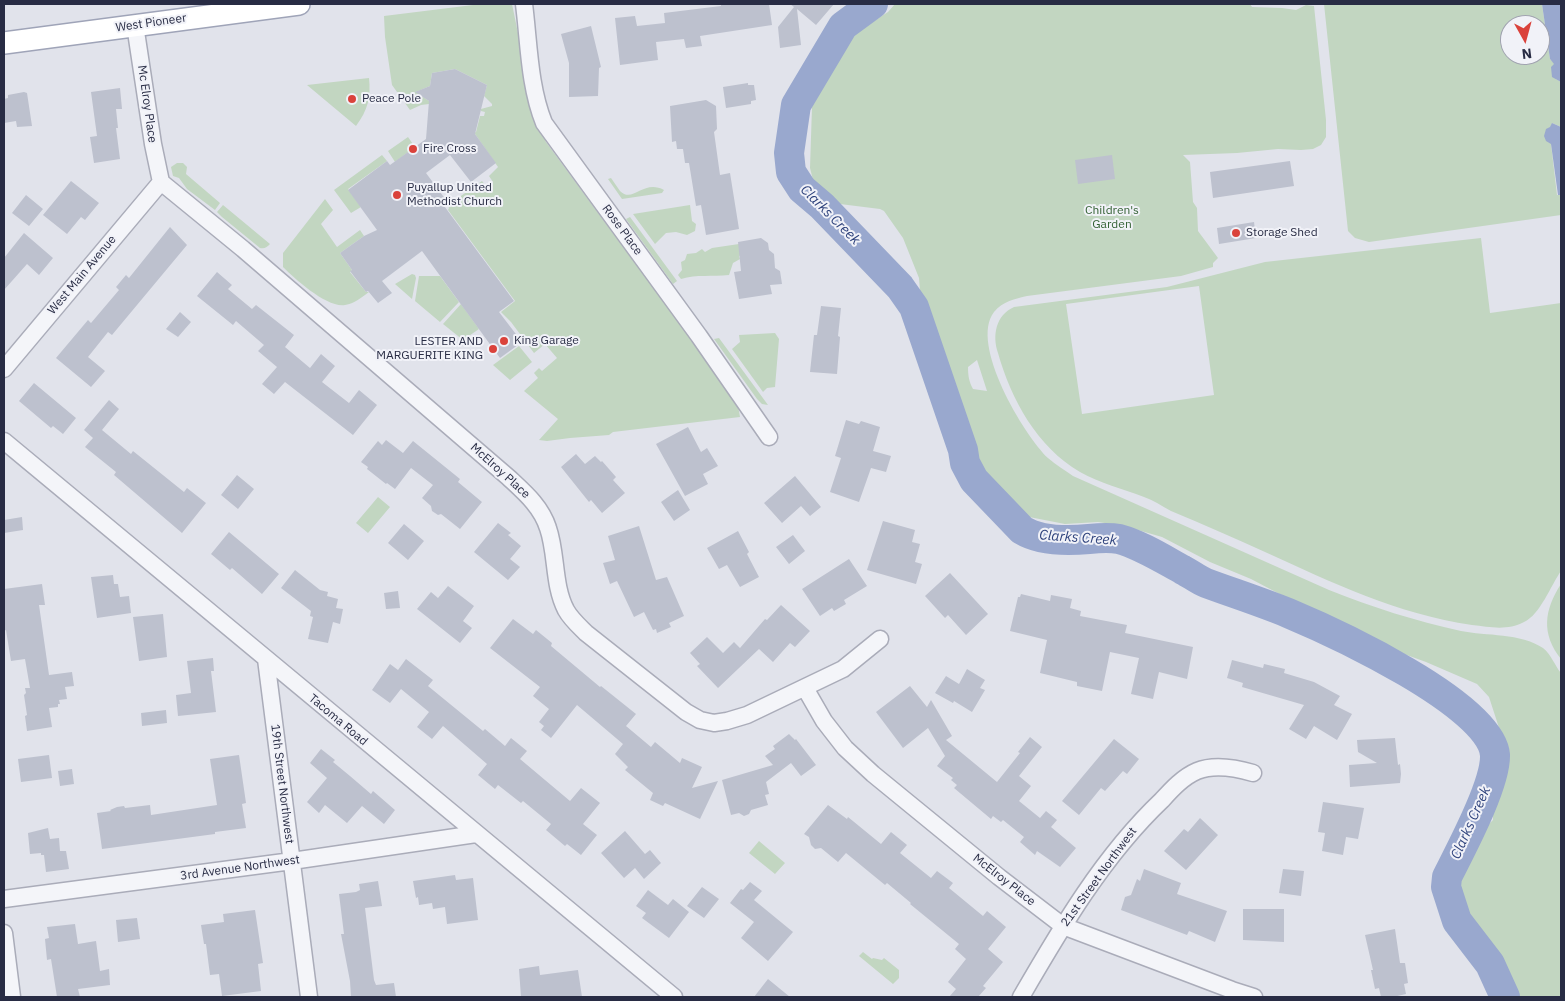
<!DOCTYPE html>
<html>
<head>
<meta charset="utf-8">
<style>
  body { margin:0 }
  #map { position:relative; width:1565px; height:1001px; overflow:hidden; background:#e1e3eb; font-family:"IBM Plex Sans",sans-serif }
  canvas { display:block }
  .frame { position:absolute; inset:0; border:5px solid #282c44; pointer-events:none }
  .north { position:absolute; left:1500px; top:15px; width:50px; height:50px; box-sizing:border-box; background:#f1f2f8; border:1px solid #a1a3b0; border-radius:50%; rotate:173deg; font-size:14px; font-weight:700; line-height:20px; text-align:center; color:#282c44 }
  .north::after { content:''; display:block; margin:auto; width:18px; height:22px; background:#da423b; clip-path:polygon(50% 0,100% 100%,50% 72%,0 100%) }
</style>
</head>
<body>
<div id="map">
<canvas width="1565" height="1001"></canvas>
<div class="frame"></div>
<div class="north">N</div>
</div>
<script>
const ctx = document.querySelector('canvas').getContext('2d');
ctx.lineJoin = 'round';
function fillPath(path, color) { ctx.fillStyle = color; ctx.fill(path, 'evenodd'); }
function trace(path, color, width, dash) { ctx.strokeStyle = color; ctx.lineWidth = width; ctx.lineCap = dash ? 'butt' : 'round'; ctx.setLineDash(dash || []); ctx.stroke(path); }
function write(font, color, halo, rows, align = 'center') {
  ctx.font = font + ' "IBM Plex Sans",sans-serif'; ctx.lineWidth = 4; ctx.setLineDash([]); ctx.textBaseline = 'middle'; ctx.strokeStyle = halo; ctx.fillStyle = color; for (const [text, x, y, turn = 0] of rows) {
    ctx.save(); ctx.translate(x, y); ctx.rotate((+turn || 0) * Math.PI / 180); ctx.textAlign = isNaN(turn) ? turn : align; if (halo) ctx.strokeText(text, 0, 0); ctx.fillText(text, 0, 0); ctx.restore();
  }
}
const green = new Path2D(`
  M481,4H512L536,121L546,142L712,368L738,406L740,417L613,432L609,435L570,438L547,441L539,440L558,419L524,391L538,378L534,373L539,368L542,371L557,358L545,344L534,353L511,322L501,312L515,301L448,210L449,208L448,206L451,203L482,181L486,186L493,182L489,176L498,167L475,134H471L476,132L480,116H484L485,112L481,111V109L492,106V104L484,96L487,85L455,69L432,73L430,86L416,92L429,101V104L421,105L410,110L392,85L385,37L384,16Z
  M895,4H1250L1252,7L1282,8L1296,10L1306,5L1314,6L1326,120V137L1321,145L1313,149L1301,150L1278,149L1237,153L1183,155L1190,162L1193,202L1197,208L1198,231L1218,258L1213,263V267L1181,276L1027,296C1015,299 1003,301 994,312C969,344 1024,435 1048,458C1056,465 1065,470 1073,476L1329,590C1372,607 1415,621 1461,631C1486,636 1521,633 1543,648C1551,654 1555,666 1561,673V997H1513L1502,968L1470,921L1455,882C1466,857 1473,839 1493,820V800L1506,764L1502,737L1489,697L1477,684L1426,662L1371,642L1251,579L1210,562L1162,537L1124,526L1098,522L1065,524L1024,516L1003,495L979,464L921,304L919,278L903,238L884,211L880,209L832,203L822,195L814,184L810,168L812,107L815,86L828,70L842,47L855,33L888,12ZM977,360L987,391L973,389C969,382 968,375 968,367Z
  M1324,4H1542L1550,59L1555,64L1556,79L1561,82V106L1560,108L1561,127L1552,123L1551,144L1557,195H1561V215L1369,242L1355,238L1348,231ZM1510,25H1540V55H1510Z
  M369,78C371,97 368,110 356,126L307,85Z
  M408,137L415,147L395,162L388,151Z
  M382,155L387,161L348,189L361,207L351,213L334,190Z
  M177,163H183L187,167L186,174L220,203L215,210L187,189L179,178L173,176L171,167Z
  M611,178C614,182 617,187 620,191C633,204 643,179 664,190L662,193L622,199L608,179Z
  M325,199L333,210L321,224L337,247L360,230L364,236L340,253L352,270L350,272L366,292H369C362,297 354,304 345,305C327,308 295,279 283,267V253Z
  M223,205L270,244C267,247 265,249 260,248L222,217L217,212Z
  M690,205L692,221L696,224L695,231L687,235L676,232L666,233L655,244L633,214Z
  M630,217L677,281L673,284L626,219Z
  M1481,238L1490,313L1561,303V571C1551,585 1540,615 1524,622C1507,631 1490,627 1472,625C1397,614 1333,583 1265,552C1234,538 1203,524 1171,511C1162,506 1153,500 1144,497C1123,489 1100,483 1080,472C1037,447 1011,399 998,353C992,335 996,315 1014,307L1167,287L1265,262ZM1199,286L1214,395L1082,414L1066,304Z
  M739,244L741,255L739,256L740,259L733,263L729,275C712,277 697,274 681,279L678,275L682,270L681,262L685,260L687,254L696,253L702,249L705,252L712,248Z
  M412,274L415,275L416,278L412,299L395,284Z
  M419,276H440L459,302L440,322L415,301Z
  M461,304L479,329L463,340L443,324Z
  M775,333L779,339L775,387L767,388L763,392L732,349L740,342L739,335Z
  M719,338L768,405L762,404L757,399L714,339Z
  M519,346L532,362L510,380L493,365Z
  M378,497L390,507L368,533L356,523Z
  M1561,584V659C1541,634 1544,610 1561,584Z
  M759,841L785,863L775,874L749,853Z
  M863,952L872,959L873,958L882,960L884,958L899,970V978L893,984L859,956Z`);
const water = new Path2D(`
  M1542,4H1561V82L1552,77L1551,67L1554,64L1550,59Z
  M1552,123L1561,127V195H1558L1551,144L1546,141L1544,136L1546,129L1550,127Z`);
const river = new Path2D(`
  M873,4L843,26L796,105L789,153L791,172L802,189L822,206L900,287L914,307L963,450L965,463L974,480L1022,530C1040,541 1068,541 1089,539C1098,538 1109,537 1119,539C1141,545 1163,559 1183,570C1191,574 1198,580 1206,583C1233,593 1261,602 1288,613C1331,631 1491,704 1495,755C1496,784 1461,849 1447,877L1446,887L1457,921L1490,964L1505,997`);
const building = new Path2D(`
  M721,4H769L772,25L700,36L702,46L686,48L684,39L656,42L658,60L620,65L615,18L635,16L637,26L665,23L664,13L721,6Z
  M790,4H834L816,25L797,9L801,45L780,48L778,27L794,7Z
  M591,26L601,67L599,68L598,96L569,97V63L561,34Z
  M455,69L487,85L475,134L496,163L471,182L450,155L426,173L446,200L442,203L514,301L499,312L522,342L500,358L422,251L382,281L392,293L378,303L368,291L366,292L350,271L352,270L340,253L364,236L377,230L348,190L387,161L390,165L426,139L429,101L415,92L430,86L432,73Z
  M748,83V85H754L756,100L751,101V104L726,108L723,87Z
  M120,88L122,109H116L118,128H116L120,159L94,163L90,137L97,136L91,92Z
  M24,92L27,93L32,126L17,127L16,121L4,123V99L8,98V95Z
  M706,100L716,106L717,129L714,132L720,175L730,173L739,229L706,235L701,205L696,206L689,163H685L683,149H677L676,141L672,142L670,106Z
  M1112,155L1115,179L1078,184L1075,160Z
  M1290,161L1294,186L1213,198L1210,172Z
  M71,181L99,203L85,220L81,217L67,234L43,215Z
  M26,195L43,209L29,226L12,213Z
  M1254,222L1256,238L1219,244L1217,228Z
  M170,227L187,245L112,335L108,332L88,357L105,371L91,387L56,358L88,320L91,323L119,290L116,287L126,275L129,278Z
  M24,233L53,258L39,275L27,264L4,290V258Z
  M761,238L768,243L769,250L774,254L775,268L780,271L782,284L770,285L772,294L739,299L734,272L741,271L738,242Z
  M217,272L232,285L228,289L252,309L256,305L294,335L285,347L310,368L321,354L335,366L322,382L349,403L359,390L377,405L353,435L285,382L274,394L262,384L277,367L258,351L264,345L236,321L233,325L197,296Z
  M821,306L841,308L838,336L840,337L837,374L810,372L814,335H817Z
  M180,312L191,322L178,337L166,329Z
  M34,383L76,418L63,434L53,426L51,428L19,401Z
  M109,400L119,409L102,430L131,454L133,451L184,492L187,488L206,503L182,533L114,475L116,472L85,447L93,438L84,430Z
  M846,420L859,424L861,421L880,427L873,451L891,456L886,472L871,468L859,502L830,492L841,458L835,456Z
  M688,427L701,452L707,448L718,466L703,474L708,484L685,496L656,444Z
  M386,440L403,453L413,441L460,479L458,482L482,502L460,529L441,514L438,515L432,511L431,506L422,498L433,485L411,468L395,489L387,483L386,484L367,469L368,467L361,462L378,441L382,445Z
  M576,454L585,464L595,456L601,462L602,461L616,477L613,480L625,493L602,513L591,500L589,502L561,467Z
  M237,475L254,489L238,509L221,495Z
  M795,476L821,507L810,516L801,506L782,523L764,503Z
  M678,490L690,510L674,521L661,502Z
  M22,517L23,530L4,533V520Z
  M883,521L915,530L912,542L920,544L915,562L922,564L916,584L867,570Z
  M498,523L511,533L508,535L521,546L510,559L520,567L508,580L474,552Z
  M404,524L424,541L408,560L388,543Z
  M639,526L656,580L667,577L684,616L669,623L671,627L657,633L656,629L653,630L644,612L634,617L617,581L610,584L603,563L615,560L608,536Z
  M738,531L749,552L747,554L759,577L740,587L727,565L719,569L707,548Z
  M229,532L279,574L262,594L232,568L230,570L211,554Z
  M793,535L805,551L789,564L776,547Z
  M849,559L867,586L844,600L846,604L834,611L832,608L820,616L802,589Z
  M295,570L320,590L328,592L327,596L338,599L336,608L343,609L340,624L333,622L328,643L308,639L313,617L310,616L311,611L281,588Z
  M950,573L988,614L966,635L948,615L945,618L925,596Z
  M113,575L114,584H118L120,597L129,596L131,613L97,618L91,577Z
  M42,584L45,605H39L49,675L72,672L74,686L65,687L67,699L59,700L60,704H58V707L49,708L52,727L27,731L25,716L27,715L24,695L26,693L25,688H30L25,659L11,661L6,630L4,631V589Z
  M448,586L474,606L463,621L472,628L460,643L417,609L431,592L438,598Z
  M398,591L400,608L386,609L384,593Z
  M1021,594L1050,601L1051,595L1072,599L1070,608L1081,611L1080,616L1127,625L1125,633L1193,647L1187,679L1159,672L1153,699L1131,694L1139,658L1110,652L1102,691L1077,686V682L1040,673L1047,640L1010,631L1018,597H1020Z
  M781,605L810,631L795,647L790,643L773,662L759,649L718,688L697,666L700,664L690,653L707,637L723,653L734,642L740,648L765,619L767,620Z
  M163,614L167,657L139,661L133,617Z
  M513,619L533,634L536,630L552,643L551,646L600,687L601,686L636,714L626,726L651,747L655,742L680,763L682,758L702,767L692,788L718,781L700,819L665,803L663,806L650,800L653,793L625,770L628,767L615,754L623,744L577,705L551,738L541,730L544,726L539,722L549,709L533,696L540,687L490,648Z
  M213,658L214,671H211L216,712L178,716L176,695L191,693L187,661Z
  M406,659L433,680L428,686L483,731L485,729L505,746L511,738L527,751L520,759L570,801L581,788L600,803L583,824L597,835L581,855L567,844L565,846L546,830L551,824L523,801L521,803L498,785L495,789L478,775L487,764L443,726L432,739L417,727L429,712L401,689L390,703L372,690L390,664L398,670Z
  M1232,660L1263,668L1264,664L1285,669L1284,673L1314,682L1340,696L1334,705L1352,714L1337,740L1314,726L1306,739L1289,729L1304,705L1242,687L1243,683L1227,678Z
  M967,669L985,680L980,688L985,690L972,712L954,701L953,703L935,693L946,676L959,684Z
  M910,686L927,707L931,700L952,736L946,740L997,782L1020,753L1018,752L1030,737L1042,747L1019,776L1031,786L1019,801L1040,818L1046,811L1057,820L1051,827L1076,848L1060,867L1037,851L1035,855L1020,842L1024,837L1003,820L1001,822L993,816L991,819L954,788L957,785L951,780L953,778L937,766L945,756L928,728L903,748L876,712Z
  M166,710L167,723L142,726L141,713Z
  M789,734L795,740L796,739L816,765L801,776L791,763L766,782L769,794L765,795L768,805L751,810L749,814L744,816L739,813L731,815L722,780L773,765L765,756L775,749L773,746Z
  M1395,738L1398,765L1400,764L1401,774L1400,783L1350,787L1349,765L1377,763L1358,752L1357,740Z
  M1114,739L1139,759L1127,774L1123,771L1105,791L1101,788L1079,815L1062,801Z
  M321,749L335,760L333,762L350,776L371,794L373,791L395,810L384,824L362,806L347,823L325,805L319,813L307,802L327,778L310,763Z
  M49,755L52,778L21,782L18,759Z
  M239,755L246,803L242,804L246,828L215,832V834L102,849L97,813L111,811L110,810L117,807L124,806L125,808L150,805L151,815L217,805L210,759Z
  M72,769L74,784L60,786L58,771Z
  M1323,802L1364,808L1358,839L1346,837L1343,855L1322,851L1325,833L1318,832Z
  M828,805L847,819L848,817L881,844L891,832L907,845L900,853L931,878L937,871L953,883L949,888L983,916L987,911L1006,927L988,949L1003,962L983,986L986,988L978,997H949L956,989L948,982L966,959L955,949L959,944L910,904L911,903L887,883L885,885L846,853L838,862L821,848L815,849L811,845L809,837L804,834Z
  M1200,818L1218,835L1186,870L1164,851L1184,829L1188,832Z
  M48,828L50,839L59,838L60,851H66L69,869L46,872L44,855H41V853L30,854L28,833Z
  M625,831L645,854L650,850L661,863L644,879L635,868L624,878L601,853Z
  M1144,869L1181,883L1177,894L1227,911L1215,942L1189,931L1187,935L1121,910L1125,897L1131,895L1137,879L1140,881Z
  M1283,869L1304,871L1301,896L1279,893Z
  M455,875L456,880L473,878L478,920L447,924L445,907L433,909L432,903L419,905L418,897L416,898L413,881Z
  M378,881L382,906L365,908L374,980L376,985L394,983L396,997H351L350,981L341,934H344L339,894L356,892L360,890L359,884Z
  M750,882L762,891L754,900L793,932L768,961L741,938L754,922L730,903L741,889L743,890Z
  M702,887L719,899L704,918L687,906Z
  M648,890L668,905L673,899L689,912L669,938L642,918L646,913L636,906Z
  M1243,909H1284V942L1243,940Z
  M255,910L263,963L258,964L261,991L222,996L219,974L210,975L206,944H204L201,925L224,922L223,914Z
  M137,918L140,939L118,942L116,920Z
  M75,924L78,944L96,941L100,971L109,969L110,985L78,989L80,997H57L51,959L47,960L45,939L49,938L47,927Z
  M1395,929L1400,963H1405L1408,983L1404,984L1406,994L1393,997H1381L1379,988L1375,989L1371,970H1373L1365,935Z
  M539,966L540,975L578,970L582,997H521L519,969Z
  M768,979L790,997H754Z`);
const minor = new Path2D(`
  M524,4C529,43 529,86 544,123L699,336L769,437
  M135,25L153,144L161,182
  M161,182L243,249L508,477C524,492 541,506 548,528C557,554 553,585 566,610C571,619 579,626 586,633L686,712L700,720L714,723L727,721L747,715L843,669L880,639
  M4,369L161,182
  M4,441L674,997
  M266,659L309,997
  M805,688L824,721L845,748L873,774L999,877L1063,926L1232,990L1254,997
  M4,899L292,861L476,834
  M4,933L12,997
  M1021,997C1061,928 1103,856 1162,800C1172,789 1183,777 1197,771C1214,764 1236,768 1253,773`);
const major = new Path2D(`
  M4,43L299,4`);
const markers = [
  [352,99,5,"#da423b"],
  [413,149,5,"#da423b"],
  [397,195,5,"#da423b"],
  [1236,233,5,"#da423b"],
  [504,341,5,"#da423b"],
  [493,349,5,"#da423b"]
];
const streetNames = [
  ["West Pioneer",151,23,-8],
  ["Mc Elroy Place",147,104,82],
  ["Rose Place",622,230,54],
  ["West Main Avenue",82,275,-50],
  ["McElroy Place",500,471,42],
  ["Tacoma Road",338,720,40],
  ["19th Street Northwest",282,784,83],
  ["3rd Avenue Northwest",240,868,-8],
  ["21st Street Northwest",1099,877,-54],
  ["McElroy Place",1004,880,38]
];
const poiNames = [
  ["Peace Pole",362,99],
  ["Fire Cross",423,149],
  ["Puyallup United",407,188],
  ["Methodist Church",407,202],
  ["Storage Shed",1246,233],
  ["King Garage",514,341],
  ["LESTER AND",483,342,"right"],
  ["MARGUERITE KING",483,356,"right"]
];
const parkNames = [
  ["Children's",1112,211],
  ["Garden",1112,225]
];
const waterNames = [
  ["Clarks Creek",830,215,45],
  ["Clarks Creek",1078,538,4],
  ["Clarks Creek",1471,823,-66]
];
fillPath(green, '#c2d6c1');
fillPath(water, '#99a8ce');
trace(river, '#99a8ce', 30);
fillPath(building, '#bdc1ce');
trace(minor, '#aaacb9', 19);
trace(major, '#9fa4b8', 24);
trace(minor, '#f4f5f9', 16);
trace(major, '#fff', 21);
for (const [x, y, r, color] of markers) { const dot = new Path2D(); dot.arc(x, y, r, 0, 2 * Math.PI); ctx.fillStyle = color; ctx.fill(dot); trace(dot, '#f1f2f8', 2); }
write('12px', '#282c44', '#f1f2f8', streetNames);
write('12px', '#282c44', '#f1f2f8', poiNames, 'left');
write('12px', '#336134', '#f1f2f8', parkNames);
write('italic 14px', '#2e427c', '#f1f2f8', waterNames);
</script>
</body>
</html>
